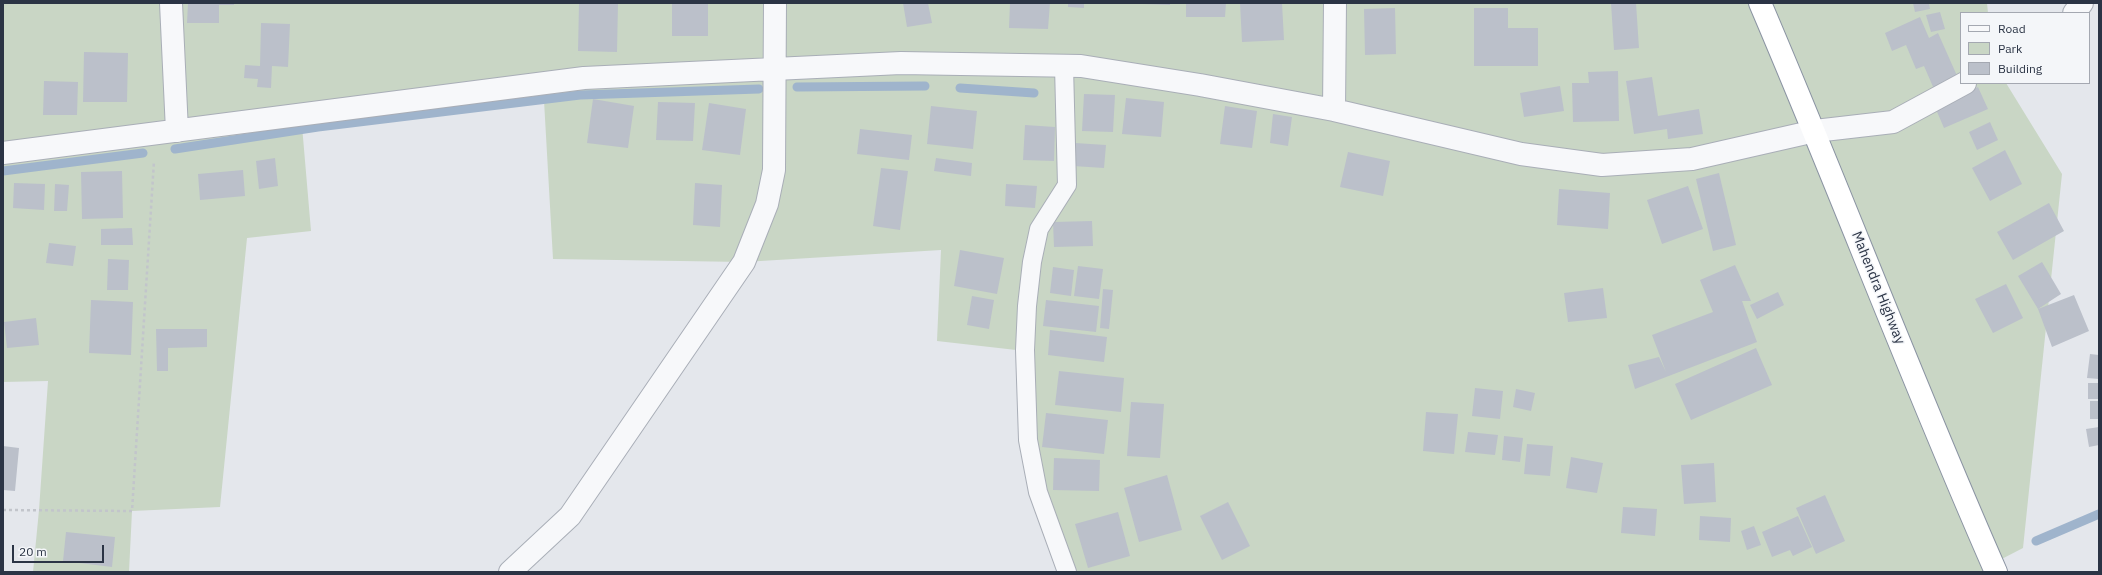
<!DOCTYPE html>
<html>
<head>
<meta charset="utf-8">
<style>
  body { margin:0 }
  #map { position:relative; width:2102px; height:575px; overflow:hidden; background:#e4e7ec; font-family:"IBM Plex Sans",sans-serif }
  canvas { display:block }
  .frame { position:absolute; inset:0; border:4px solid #2b3445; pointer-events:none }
  .legend { position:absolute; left:1960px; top:12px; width:130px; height:72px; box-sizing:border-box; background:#f4f6f9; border:1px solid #a4a8b1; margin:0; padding:5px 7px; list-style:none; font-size:12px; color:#2b3445 }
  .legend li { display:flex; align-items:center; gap:8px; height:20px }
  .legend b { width:20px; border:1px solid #a4a8b1 }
  .scale { position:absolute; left:12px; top:545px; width:92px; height:18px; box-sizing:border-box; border:2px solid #2b3445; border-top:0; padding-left:5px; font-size:12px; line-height:14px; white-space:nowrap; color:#2b3445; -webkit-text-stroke:3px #f4f6f9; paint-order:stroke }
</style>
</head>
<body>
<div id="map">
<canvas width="2102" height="575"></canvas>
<div class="frame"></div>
<ul class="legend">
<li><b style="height:5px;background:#f7f8fa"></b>Road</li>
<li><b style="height:11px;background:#c9d6c5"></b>Park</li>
<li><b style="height:11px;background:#bbc0ca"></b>Building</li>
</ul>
<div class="scale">20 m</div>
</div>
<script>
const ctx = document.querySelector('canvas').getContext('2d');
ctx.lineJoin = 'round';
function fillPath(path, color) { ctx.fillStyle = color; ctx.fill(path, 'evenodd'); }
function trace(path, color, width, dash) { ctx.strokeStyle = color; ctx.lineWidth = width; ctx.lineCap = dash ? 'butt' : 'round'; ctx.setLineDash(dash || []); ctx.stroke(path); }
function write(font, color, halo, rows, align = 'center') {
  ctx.font = font + ' "IBM Plex Sans",sans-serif'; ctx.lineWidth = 3; ctx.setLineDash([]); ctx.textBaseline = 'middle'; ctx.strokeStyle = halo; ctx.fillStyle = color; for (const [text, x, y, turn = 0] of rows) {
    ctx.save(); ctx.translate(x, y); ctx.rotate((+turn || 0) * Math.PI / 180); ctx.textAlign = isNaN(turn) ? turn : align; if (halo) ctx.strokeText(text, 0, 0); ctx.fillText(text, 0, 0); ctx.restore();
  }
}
const green = new Path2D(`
  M3,3H1987L1988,13H1961V83H2006L2062,174L2023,548L1992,564L1996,572H1067L1038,492L1025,351L937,341L941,250L744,262L553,259L543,83L301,114L311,231L247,238L220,507L132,511L129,572H33L39,510L48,381L3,382Z`);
const stream = new Path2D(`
  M797,87L925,86
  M960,88L1034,93
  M175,149L318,127L580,95L759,89
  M3,171L143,153
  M2036,541L2099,514`);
const building = new Path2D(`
  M188,3H234V5H219V23H187Z
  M579,3H618L617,52L578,51Z
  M672,3H708V36H672Z
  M903,3H928L932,23L907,27Z
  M1010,3H1050L1048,29L1009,28Z
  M1068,3H1084V8L1068,7Z
  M1143,3H1170V5L1143,4Z
  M1186,3H1226L1225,17H1186Z
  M1240,3H1282L1284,40L1242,42Z
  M1611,3H1636L1639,48L1614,50Z
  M1913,3H1929L1930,9L1915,12Z
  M1395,8L1396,54L1365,55L1364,9Z
  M1474,8H1508V28H1538V66H1474Z
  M1940,12L1945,29L1931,32L1926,15Z
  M1920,17L1929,38L1938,33L1958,78L1934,89L1924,66L1916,69L1906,45L1892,51L1885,33Z
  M261,23L290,24L288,67L272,66L271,88L257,87L258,79L244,78L245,65L260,66Z
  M84,52L128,53L127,102H83Z
  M1618,71L1619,121L1573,122L1572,83H1589L1588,72Z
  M1652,77L1658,116L1699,109L1703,134L1668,139L1667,129L1634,134L1626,81Z
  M44,81L78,82L77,115H43Z
  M1560,86L1564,111L1524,117L1520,93Z
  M1978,87L1988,109L1944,128L1935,107Z
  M1084,94L1115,95L1113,132L1082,131Z
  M1126,98L1164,102L1161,137L1122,134Z
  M593,99L634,106L628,148L587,143Z
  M658,102L695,103L693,141L656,140Z
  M709,103L746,109L740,155L702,150Z
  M931,106L977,111L973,149L927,144Z
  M1225,106L1257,111L1252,148L1220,144Z
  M1273,114L1292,117L1288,146L1270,143Z
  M1990,122L1998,140L1977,150L1969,132Z
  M1025,125L1055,127L1054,161L1023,160Z
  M860,129L912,135L909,160L857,154Z
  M1075,143L1106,145L1104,168L1073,166Z
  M2005,150L2022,184L1990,201L1972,168Z
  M1348,152L1390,161L1383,196L1340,187Z
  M275,158L278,186L259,189L256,161Z
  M936,158L972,163L971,176L934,171Z
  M881,168L908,171L900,230L873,226Z
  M243,170L245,196L200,200L198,174Z
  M122,171L123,218L82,219L81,172Z
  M1719,173L1736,245L1713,251L1696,179Z
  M14,183L45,184L44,210L13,208Z
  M695,183L722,185L720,227L693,225Z
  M55,184L69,185L67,211H54Z
  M1006,184L1037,186L1035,208L1005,206Z
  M1688,186L1703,229L1662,244L1647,200Z
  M1559,189L1610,193L1608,229L1557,225Z
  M2049,203L2064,231L2013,260L1997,232Z
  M1092,221L1093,246L1054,247L1053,222Z
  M132,228L133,245H101V229Z
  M49,243L76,246L73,266L46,263Z
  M960,250L1004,258L997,294L954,286Z
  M108,259L129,260L128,290H107Z
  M2042,262L2061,294L2038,309L2074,295L2089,331L2052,347L2038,309L2018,276Z
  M1735,265L1751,301H1742L1757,342L1635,389L1628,365L1659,357L1666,372L1652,335L1713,312L1700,280Z
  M1078,266L1103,269L1099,299L1074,296Z
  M1053,267L1074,270L1071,296L1050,293Z
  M2006,284L2023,318L1993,333L1975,299Z
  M1603,288L1607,318L1568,322L1564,293Z
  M1103,289L1113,290L1109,329L1100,328Z
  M1778,292L1784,305L1757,319L1750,305Z
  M972,296L994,300L989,329L967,325Z
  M91,300L133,302L131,355L89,353Z
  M1046,300L1099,306L1096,332L1043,326Z
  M36,318L39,345L7,348L4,322Z
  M156,329H207V347L168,348V371H157Z
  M1050,330L1107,337L1104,362L1048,355Z
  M1756,348L1772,385L1691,420L1675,384Z
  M2090,354L2099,355V379L2087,378Z
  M1059,371L1124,378L1121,412L1055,405Z
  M2088,383H2099V399H2088Z
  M1475,388L1503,391L1500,419L1472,416Z
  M1516,389L1535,393L1531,411L1513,407Z
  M2090,401H2099V419H2090Z
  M1131,402L1164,404L1160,458L1127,456Z
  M1426,412L1458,414L1454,454L1423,451Z
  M1046,413L1108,420L1104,454L1042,447Z
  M2099,427V445L2089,447L2086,429Z
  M1468,432L1498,435L1495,455L1465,452Z
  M1504,436L1523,438L1520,462L1502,460Z
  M1527,444L1553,446L1550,476L1524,474Z
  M3,446L19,448L15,491L3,490Z
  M1571,457L1603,463L1597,493L1566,488Z
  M1054,458L1100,460L1099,491L1053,490Z
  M1714,463L1716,502L1684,504L1681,465Z
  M1167,475L1182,530L1139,542L1124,488Z
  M1825,495L1845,541L1816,554L1796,508Z
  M1228,502L1250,546L1222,560L1200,516Z
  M1623,507L1657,509L1655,536L1621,533Z
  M1118,512L1130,556L1088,568L1075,524Z
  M1700,516L1731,518L1730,542L1699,540Z
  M1798,516L1812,547L1793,556L1790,550L1772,557L1762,532Z
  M1754,526L1761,545L1747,550L1741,531Z
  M66,532L115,537L112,567L63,561Z`);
const path = new Path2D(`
  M3,510L132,511L154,161`);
const service = new Path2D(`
  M1064,66L1067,185L1039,229L1032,262L1027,306L1025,350L1028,440L1038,492L1067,572`);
const minor = new Path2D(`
  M171,3L177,131
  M2074,13L2082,3
  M1334,110L1335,3
  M3,153L584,78L901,63L1081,66L1200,85L1334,110L1521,154L1602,165L1692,159L1815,131L1893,122L1965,83
  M510,572L570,516L744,262L767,204L774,170L775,3`);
const trunk = new Path2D(`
  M1760,3C1841,192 1913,384 1996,572`);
const streetNames = [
  ["Mahendra Highway",1878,288,68]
];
fillPath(green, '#c9d6c5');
trace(stream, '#9fb4cc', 9);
fillPath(building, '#bbc0ca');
trace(service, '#a9aeb7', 20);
trace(minor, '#a9aeb7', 24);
trace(trunk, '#8b94a3', 24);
trace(path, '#c2c5cb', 2.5, [3, 3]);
trace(service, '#f7f8fa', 18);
trace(minor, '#f7f8fa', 22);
trace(trunk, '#fff', 22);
write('14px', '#2b3445', '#f4f6f9', streetNames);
</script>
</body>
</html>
